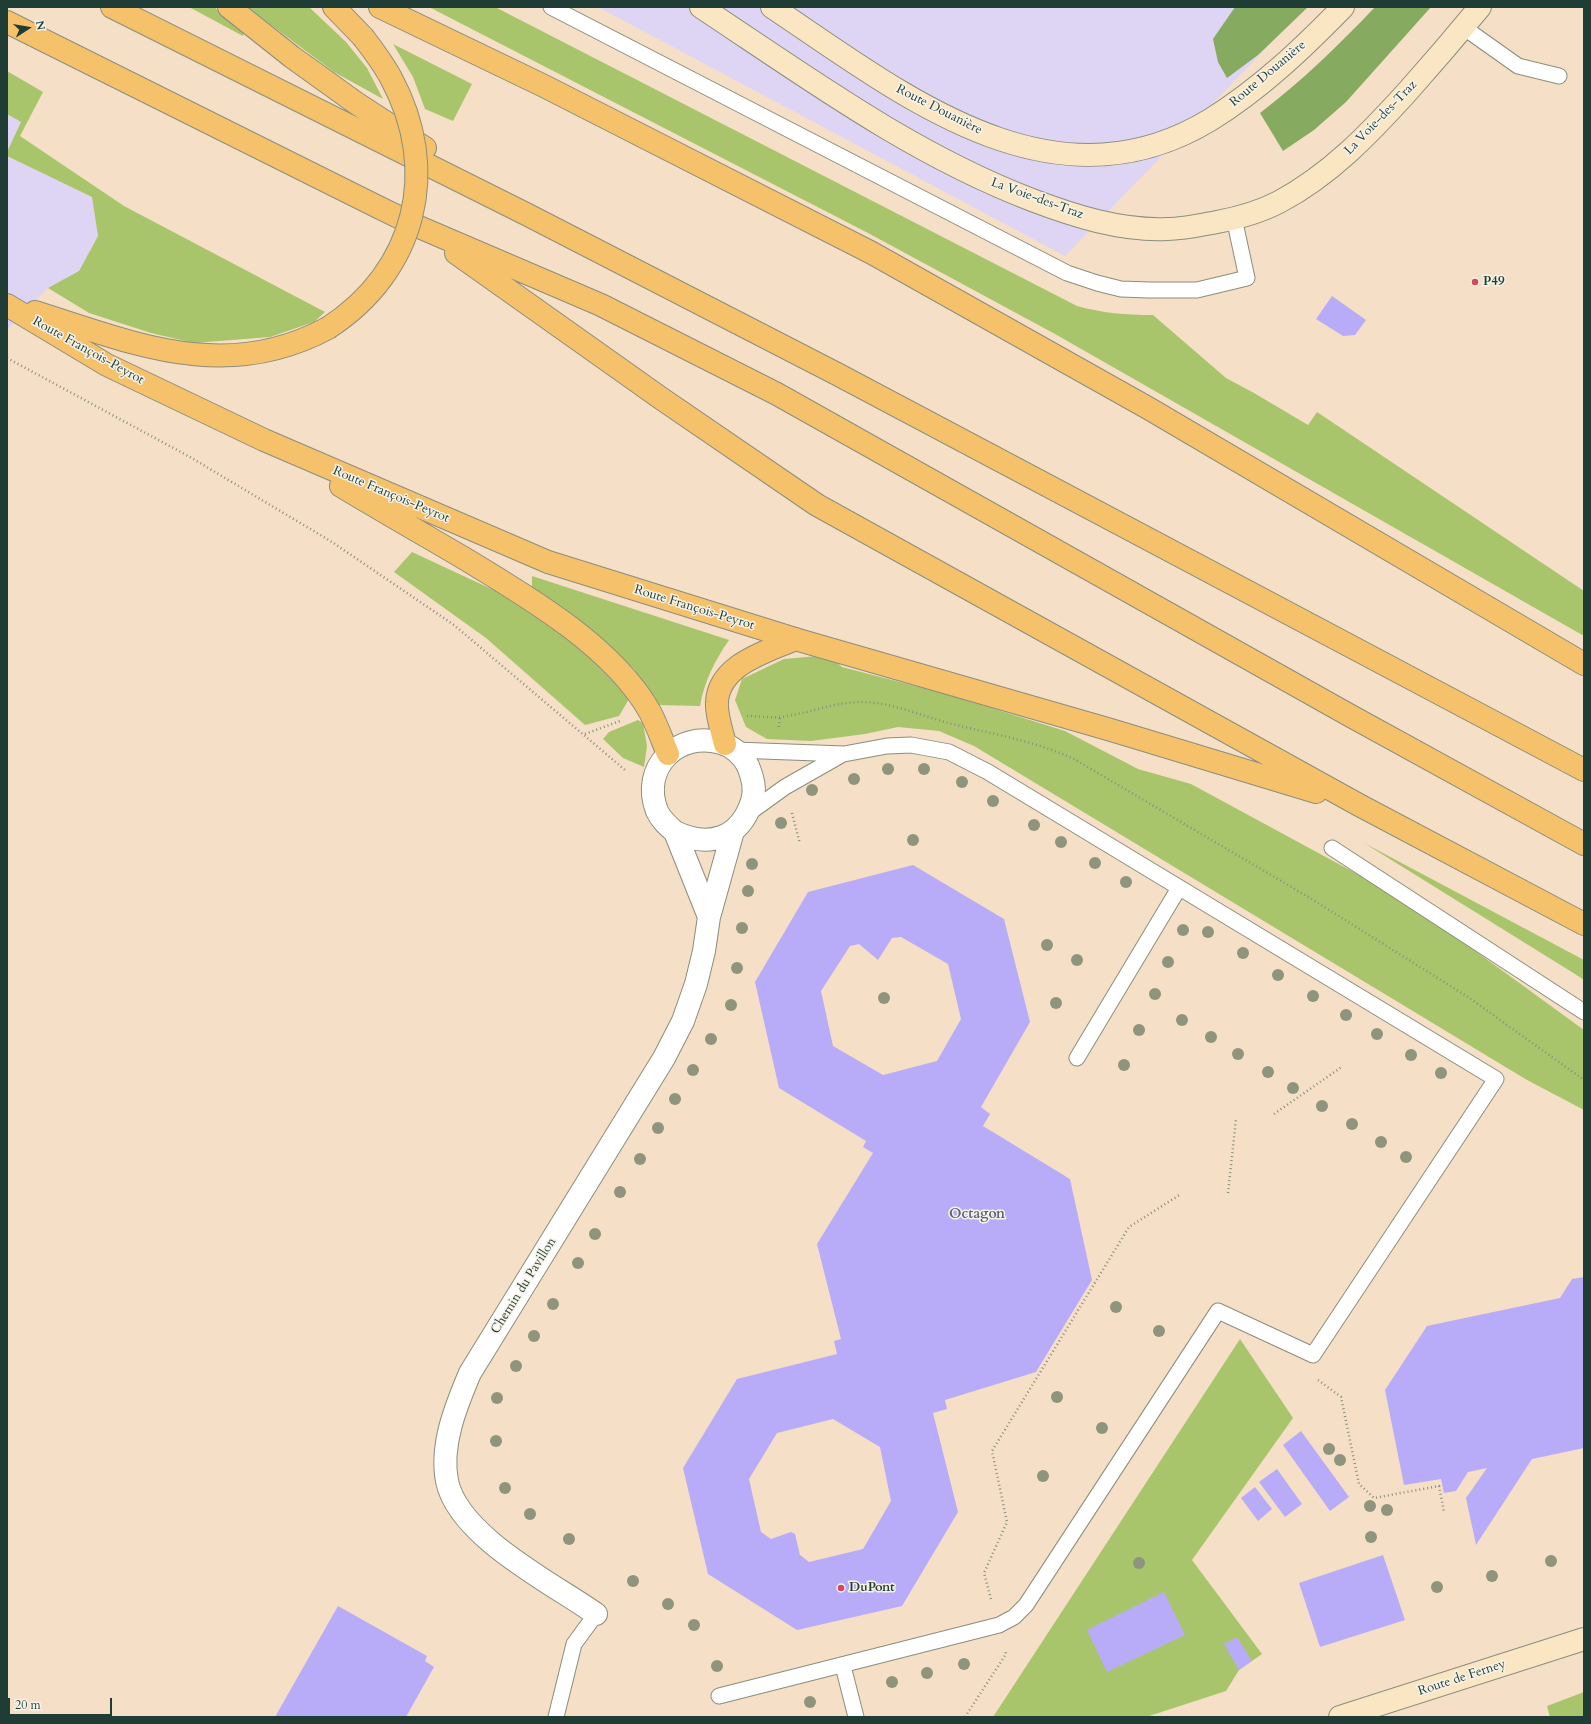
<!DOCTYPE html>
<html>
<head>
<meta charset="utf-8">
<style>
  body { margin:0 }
  #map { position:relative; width:1591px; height:1724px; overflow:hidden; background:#f5dfc6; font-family:Cardo,serif }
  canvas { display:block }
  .frame { position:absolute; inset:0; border:8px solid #1f3d34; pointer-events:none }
  .north { position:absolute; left:8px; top:8px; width:40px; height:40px; -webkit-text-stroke:3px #f7f3e8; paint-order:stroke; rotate:78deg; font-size:11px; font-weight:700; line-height:16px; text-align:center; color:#1f3d34 }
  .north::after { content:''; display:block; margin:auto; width:14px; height:18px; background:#1f3d34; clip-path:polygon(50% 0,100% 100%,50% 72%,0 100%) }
  .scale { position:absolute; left:8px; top:1698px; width:104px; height:18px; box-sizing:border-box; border:2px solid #1f3d34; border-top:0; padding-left:5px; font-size:12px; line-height:14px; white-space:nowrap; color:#1f3d34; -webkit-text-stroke:3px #f7f3e8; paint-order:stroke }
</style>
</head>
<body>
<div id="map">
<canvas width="1591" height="1724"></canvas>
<div class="frame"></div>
<div class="north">N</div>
<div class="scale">20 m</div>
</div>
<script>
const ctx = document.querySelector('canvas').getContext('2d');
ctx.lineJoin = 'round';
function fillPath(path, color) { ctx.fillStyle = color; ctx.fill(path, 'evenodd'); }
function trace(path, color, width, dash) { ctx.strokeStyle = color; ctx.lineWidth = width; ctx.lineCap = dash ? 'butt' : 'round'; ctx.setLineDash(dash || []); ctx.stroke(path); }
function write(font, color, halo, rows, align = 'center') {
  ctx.font = font + ' Cardo,serif'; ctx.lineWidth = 3; ctx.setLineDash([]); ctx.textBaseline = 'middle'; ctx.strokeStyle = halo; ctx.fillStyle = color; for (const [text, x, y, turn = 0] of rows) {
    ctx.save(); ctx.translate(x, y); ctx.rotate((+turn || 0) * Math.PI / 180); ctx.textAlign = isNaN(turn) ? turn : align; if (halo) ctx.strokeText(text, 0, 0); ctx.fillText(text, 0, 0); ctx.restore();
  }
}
const built = new Path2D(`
  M598,7H1306L1065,256Z
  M7,114L21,122L7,152Z
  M7,156L92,197L98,236L79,271L48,288L7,330Z`);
const green = new Path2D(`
  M189,7H214L245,30L243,36Z
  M247,7H309L346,42L367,68L383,99L334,72Z
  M429,7H495L1077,306C1102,313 1126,315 1153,315L1226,378L1254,393L1308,425L1317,412L1584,591V636L1055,334L868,233Z
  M393,44L472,84L453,121L425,109L413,77Z
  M7,71L43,92L20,136L124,206L325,312L314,322L270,337L194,343L151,333L89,313L48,288L79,271L98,236L92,197L7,156V152L21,122L7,114Z
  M412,552L500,593L587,652L629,699L619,716L585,725L486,638L394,572Z
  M532,576L729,640C715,660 704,682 700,706L657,705L634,669L596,634L532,588Z
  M829,655L842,667L950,695L1065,731L1138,769L1191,784L1370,881L1445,929L1584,1030V1110L1527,1080L974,746L939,731L898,727L865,734L811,741L767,739L746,727L735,700L742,679L784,659Z
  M638,720L643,723L647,746L644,767L623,758L603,739L609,732Z
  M1364,843L1584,960V980L1575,974Z
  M1240,1339L1293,1418L1192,1560L1262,1654L1239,1670L1226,1691L1146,1717H993Z
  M1584,1692V1716L1550,1717L1547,1706Z`);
const forest = new Path2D(`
  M1235,7H1308L1258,55L1227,78L1218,62L1213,39Z
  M1375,7H1431L1346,102L1314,130L1283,151L1260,113C1302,81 1339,45 1375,7Z`);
const building = new Path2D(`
  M1332,296L1366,320L1355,335L1343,336L1316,319Z
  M913,865L1004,919L1030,1022L981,1107L990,1114L983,1126L1070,1179L1092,1280L1036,1372L945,1400L947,1409L933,1413L958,1512L902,1606L797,1630L708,1574L683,1468L737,1379L837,1354L834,1341L841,1339L817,1244L873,1153L863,1147L866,1141L779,1088L755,982L808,892ZM901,937L948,964L961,1019L937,1061L883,1075L833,1046L821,991L850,946L859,944L878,960L892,938ZM833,1419L880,1447L891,1501L863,1549L809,1562L800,1555L795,1534L791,1532L771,1539L761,1532L749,1479L777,1433Z
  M1584,1277V1448L1532,1459L1476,1545L1466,1498L1487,1468L1468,1472L1456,1491L1444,1493L1441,1479L1404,1485L1385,1390L1427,1326L1560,1298L1572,1279Z
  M1301,1431L1349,1497L1330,1511L1283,1445Z
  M1277,1469L1302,1504L1285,1517L1259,1482Z
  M1255,1487L1272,1509L1258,1521L1241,1498Z
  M1383,1555L1405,1620L1320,1647L1299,1583Z
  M1164,1592L1185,1635L1107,1672L1087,1630Z
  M338,1606L427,1656L425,1661L434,1667L406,1717H275Z
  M1237,1637L1252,1661L1239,1670L1224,1644Z`);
const path = new Path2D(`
  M7,358L190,457L332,542L454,625L625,770
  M747,716C758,716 770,718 780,717C807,714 831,703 858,702C890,701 921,716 952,724C993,734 1035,741 1074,759L1310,898L1468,997L1584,1080
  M779,727L780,717
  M585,734L620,721
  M792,813L800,844
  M1274,1114L1343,1066
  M1228,1193L1236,1119
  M1318,1380L1341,1397L1359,1484L1374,1498L1439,1486L1444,1512
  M991,1599L984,1573L1007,1522L992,1451L1129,1227L1181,1194
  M965,1717L1006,1654L1005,1650`);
const lane = new Path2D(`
  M551,7L1067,273L1097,283L1121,289L1149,290H1197L1247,278L1234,218
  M1463,27L1518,66L1559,76
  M749,813L785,787L843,754
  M1332,848L1584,1012
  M1077,1058L1179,888
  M843,1666L856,1717
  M719,1696L999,1625L1014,1617L1026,1605L1218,1311L1313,1355L1496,1079L988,772L949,752L911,745L887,746L844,754L735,750
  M556,1717L574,1644L596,1614`);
const street = new Path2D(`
  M675,832C709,848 740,839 752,801C756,789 753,778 748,766C743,755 732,746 721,743C678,730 640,768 657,811C661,820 668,826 675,832L709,917
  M596,1614C552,1583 458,1536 447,1481C440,1445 456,1406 470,1373L664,1058L683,1021L696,984L704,951L709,917L733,831`);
const secondary = new Path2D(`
  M701,7C808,78 912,154 1032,200C1074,216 1121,231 1167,229C1184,229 1201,225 1217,222C1238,218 1260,212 1279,202C1330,175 1369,134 1408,91C1432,64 1456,36 1480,7
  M772,7C901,93 1051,216 1210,120C1260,89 1302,49 1343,7
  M1340,1717L1584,1639`);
const primary = new Path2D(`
  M334,7L363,37
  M380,7L544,86L872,253L1148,408L1584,664
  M7,305L107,365L264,440L548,562L795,639
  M35,312C136,344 226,383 328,328
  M341,486C381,510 421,533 462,557C525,595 613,646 650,712C657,725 662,740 668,754
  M725,744C722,731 716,715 717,702C719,664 767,652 795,639`);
const highway = new Path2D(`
  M112,7L528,215L837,374L1584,770
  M229,7L292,57L356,103L425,148
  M7,22L378,207L419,227L601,305L777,394L1349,715L1584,844
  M456,253L662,399L817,505L1359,805L1584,924
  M795,639L1111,730L1316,792`);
const primaryBridge = new Path2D(`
  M328,328C416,271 441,170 391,78C383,63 373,50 363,37`);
const trees = [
  [888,769],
  [924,769],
  [854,779],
  [962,782],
  [812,790],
  [993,801],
  [781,823],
  [1034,825],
  [913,840],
  [1061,842],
  [1095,863],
  [752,864],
  [1126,882],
  [748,891],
  [742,928],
  [1183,930],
  [1208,932],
  [1047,945],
  [1243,953],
  [1077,960],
  [1168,962],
  [737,968],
  [1278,975],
  [1155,994],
  [1313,996],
  [884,998],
  [1056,1003],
  [731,1005],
  [1346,1015],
  [1182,1020],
  [1139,1030],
  [1377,1034],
  [1211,1037],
  [711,1039],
  [1238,1054],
  [1411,1055],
  [1124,1065],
  [693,1070],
  [1268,1072],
  [1441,1073],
  [1293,1088],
  [675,1099],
  [1322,1106],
  [1352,1124],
  [658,1128],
  [1381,1142],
  [1406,1157],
  [640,1159],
  [620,1192],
  [595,1234],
  [578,1263],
  [553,1304],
  [1116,1307],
  [1159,1331],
  [534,1336],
  [516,1366],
  [1057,1397],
  [497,1398],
  [1102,1428],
  [496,1441],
  [1329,1449],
  [1340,1460],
  [1043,1476],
  [505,1488],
  [1370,1506],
  [1387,1510],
  [530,1514],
  [1371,1537],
  [569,1539],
  [1551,1561],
  [1139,1563],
  [1492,1576],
  [633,1581],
  [1437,1587],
  [668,1604],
  [694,1625],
  [964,1664],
  [717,1666],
  [927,1673],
  [892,1682],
  [810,1702]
];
const markers = [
  [1475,282,4,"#d1495b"],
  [841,1588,4,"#d1495b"]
];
const streetNames = [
  ["Route Douanière",1268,74,-40],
  ["Route Douanière",939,110,27],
  ["La Voie-des-Traz",1381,118,-46],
  ["La Voie-des-Traz",1037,199,20],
  ["Route François-Peyrot",88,351,29],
  ["Route François-Peyrot",391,495,23],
  ["Route François-Peyrot",694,608,17],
  ["Chemin du Pavillon",524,1286,-58],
  ["Route de Ferney",1462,1678,-18]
];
const poiNames = [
  ["P49",1483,282],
  ["DuPont",849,1588]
];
const neighbourhoodNames = [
  ["Octagon",977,1215]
];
fillPath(built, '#ded5f5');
fillPath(green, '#a9c56c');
fillPath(forest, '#86aa60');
fillPath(building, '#b8acf8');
trace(lane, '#8a8e7d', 17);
trace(street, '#8a8e7d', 24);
trace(secondary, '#8a8e7d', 24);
trace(primary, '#8a8e7d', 24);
trace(highway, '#8a8e7d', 24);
trace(path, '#8a8e7d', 2.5, [1, 3]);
trace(lane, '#fff', 15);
trace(street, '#fff', 22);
trace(secondary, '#fbe6c4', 22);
trace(primary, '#f6c16b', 22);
trace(highway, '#f6c16b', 22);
trace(primaryBridge, '#8a8e7d', 24, []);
trace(primaryBridge, '#f6c16b', 22);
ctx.fillStyle = '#8f957c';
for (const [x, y] of trees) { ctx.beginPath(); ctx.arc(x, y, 6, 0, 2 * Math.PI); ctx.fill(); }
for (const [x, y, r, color] of markers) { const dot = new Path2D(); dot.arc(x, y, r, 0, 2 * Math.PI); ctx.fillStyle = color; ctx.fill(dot); trace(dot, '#f7f3e8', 1.5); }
write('13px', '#1f3d34', '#f7f3e8', streetNames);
write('bold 13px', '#1f3d34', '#f7f3e8', poiNames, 'left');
write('bold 14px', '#556479', '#f7f3e8', neighbourhoodNames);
</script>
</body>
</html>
